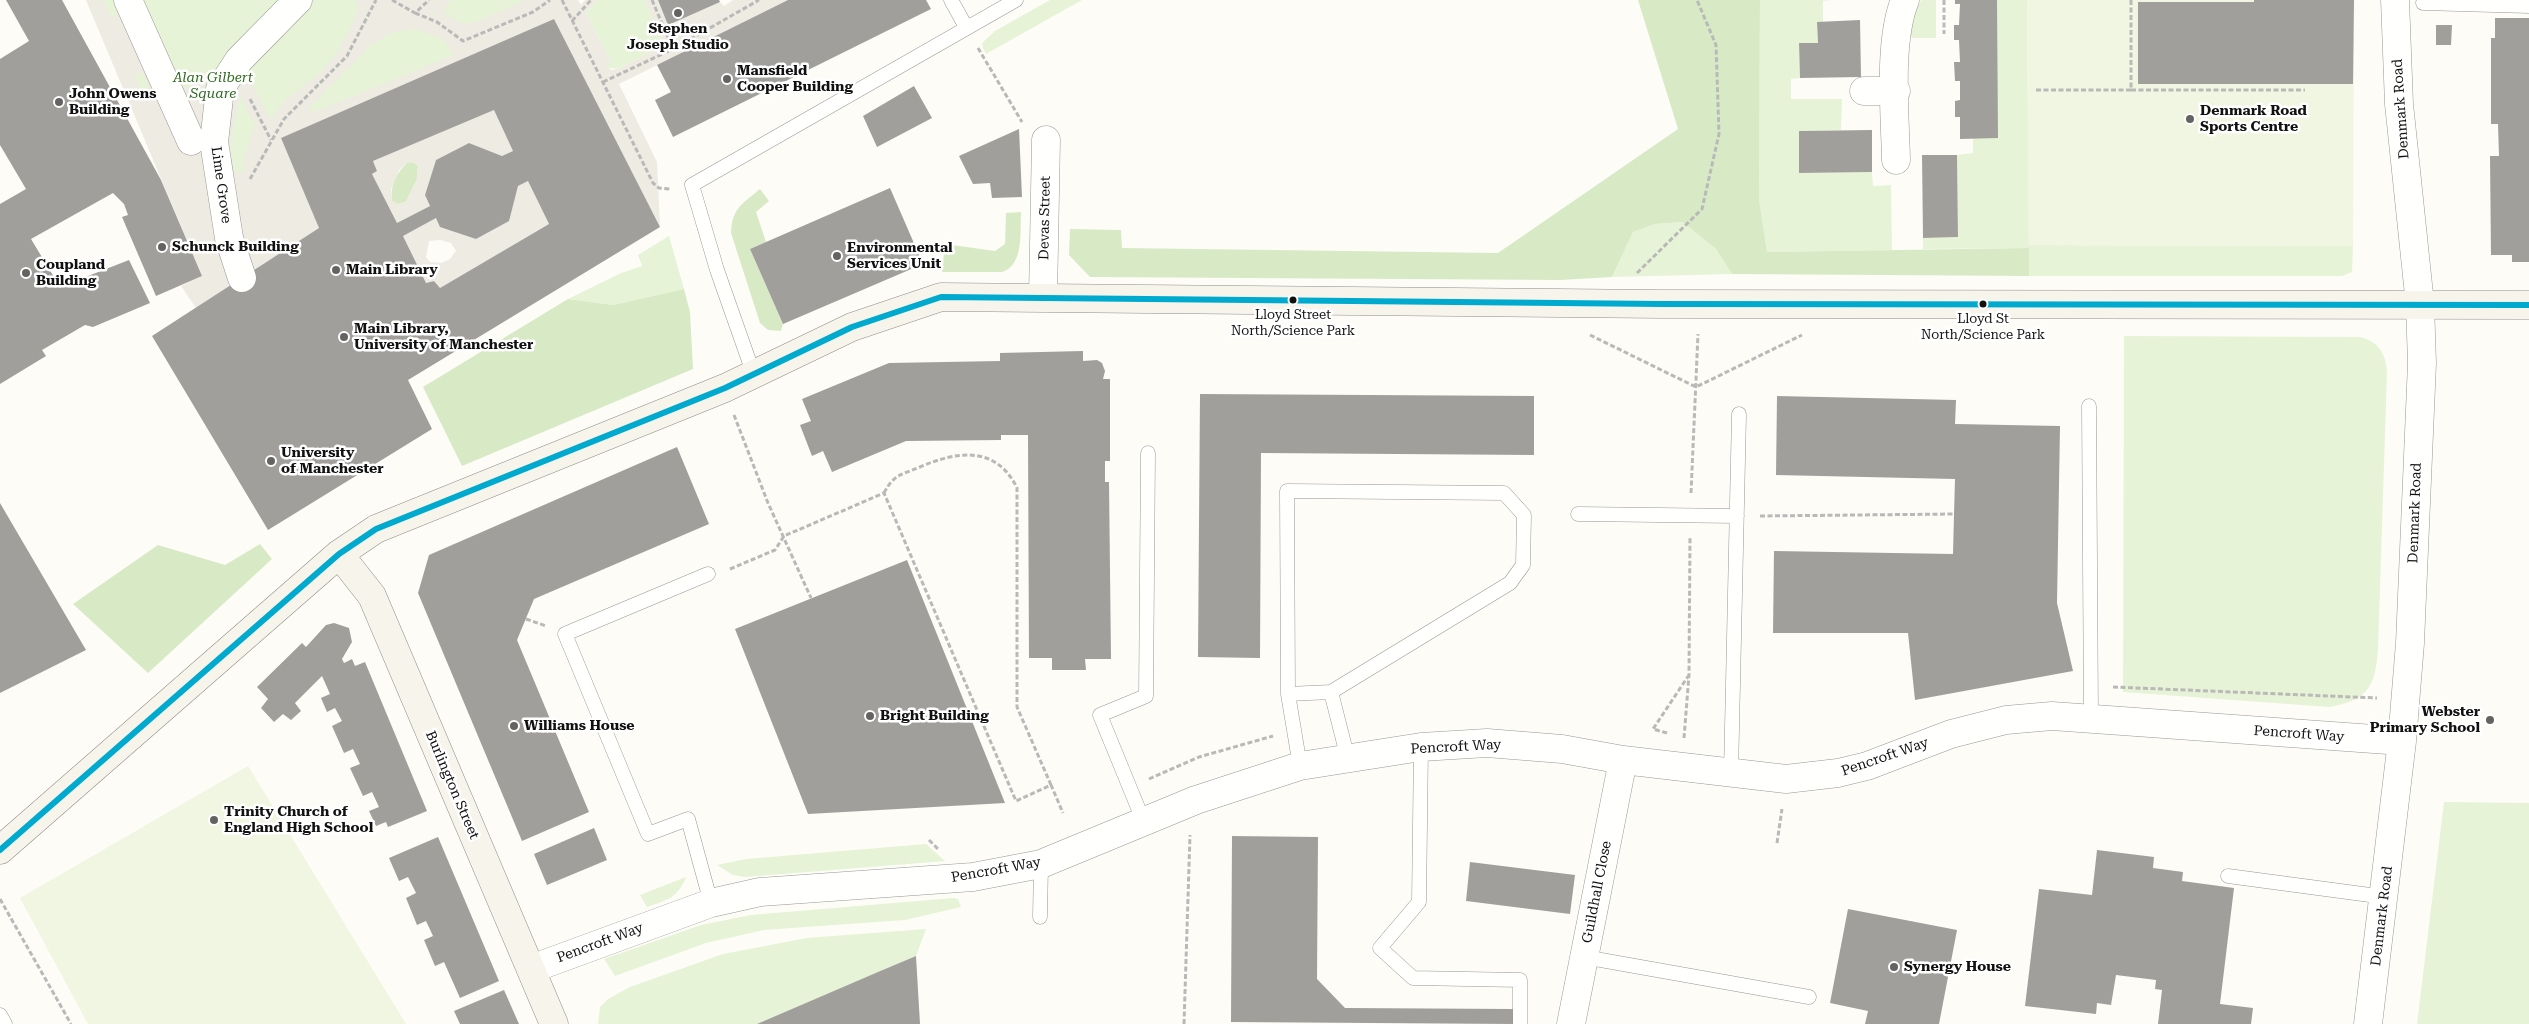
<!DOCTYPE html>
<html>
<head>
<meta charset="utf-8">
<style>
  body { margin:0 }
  canvas { display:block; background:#fdfcf7 }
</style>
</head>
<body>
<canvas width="2529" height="1024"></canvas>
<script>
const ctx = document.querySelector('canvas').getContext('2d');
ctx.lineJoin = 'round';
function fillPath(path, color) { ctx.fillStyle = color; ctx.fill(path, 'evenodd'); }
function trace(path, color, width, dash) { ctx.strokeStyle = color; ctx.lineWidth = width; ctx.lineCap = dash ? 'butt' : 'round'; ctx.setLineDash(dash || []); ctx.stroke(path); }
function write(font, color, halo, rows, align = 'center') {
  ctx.font = font + ' "Roboto Serif",serif'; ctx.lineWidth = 5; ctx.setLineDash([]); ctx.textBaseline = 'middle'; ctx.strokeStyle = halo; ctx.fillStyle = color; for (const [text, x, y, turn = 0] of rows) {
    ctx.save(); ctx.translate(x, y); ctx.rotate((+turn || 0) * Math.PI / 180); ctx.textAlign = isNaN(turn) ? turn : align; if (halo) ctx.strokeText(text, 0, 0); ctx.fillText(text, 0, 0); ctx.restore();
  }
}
const green = new Path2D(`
  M86,0H575L554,19L281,138L319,228L170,199Z
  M597,0H645L665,45L619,69L608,68L605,65L611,62L586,13Z
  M1050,0H1082L986,54L983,48L982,43L995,31Z
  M1760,0H1831L1823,1V22H1817L1818,43L1799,44L1800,78L1791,79V99H1842L1841,130L1799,131V173L1872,172L1873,186L1891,185L1892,250L1767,252L1759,199Z
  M1921,0H1936V38H1912L1910,35V25Z
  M1997,0H2027L2029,245L2353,246L2352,272L2342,276H2029L2028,248L1923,249V238L1958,237L1957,155L1973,153V138Z
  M1684,222L1716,249L1732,274L1612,277L1633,232L1655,224Z
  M669,236L684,289L613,305L568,299L621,273L642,266L638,255Z
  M2124,336L2360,337C2378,341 2386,354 2387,372L2378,650C2375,687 2368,700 2330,707L2123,692Z
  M2444,802L2529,803V1024H2417Z
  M926,844L945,861L745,877L733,875L717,865L746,859Z
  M686,877C677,899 667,900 647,907L640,895Z
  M953,898L958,899L961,907L905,920L764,930L706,943L615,976L604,959L701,925L751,915Z
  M926,929L916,956L757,1024H598L600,1007L608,999L630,987L723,954L807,938Z`);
const forest = new Path2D(`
  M1638,0H1760L1759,199L1767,252L2029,248V276L1732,274L1716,249L1683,222L1655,224L1633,232L1612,277L1560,280L1090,277L1069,255L1070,229L1121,230L1122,248L1498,253L1678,129Z
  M408,162L414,163L418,166L417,179L406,202L398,204L392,201C390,185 396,173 408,162Z
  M760,189L769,201L756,212L766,242L750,249L783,324L781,331L768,330L760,323L731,233C732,208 742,204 760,189Z
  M1021,212C1020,231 1024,266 1002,272H942L945,244L995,251L1005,244L1006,213Z
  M684,289L690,312L693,369L462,466L423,387L568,299L613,305Z
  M260,544L272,559L148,673L73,604L158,545L225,565Z`);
const pitch = new Path2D(`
  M2027,0H2354L2353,246L2029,245Z
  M248,766L406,1024H88L20,898Z`);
const plaza = new Path2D(`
  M86,0H103L111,17L119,14L113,0H140L182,90L217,72L237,42L283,0H315L294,25L245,71L271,119L285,100L321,72L337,52L350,29L359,7L355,0H451L444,9L445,13L461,23H473L526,0H578L581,5L585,0H597L586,13L611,62L605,65L611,70L619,69L664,45L645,0H658L668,24L720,2L724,6L733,0H788L619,84L657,162L660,227L554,19L281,138L319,228L196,308L181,286L202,276ZM414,29L443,39L454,55L311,113L310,107L371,45L393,32ZM143,72L153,95L145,99L135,76ZM240,96L255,125L244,156L243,171L235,173L231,154L232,132Z
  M494,110L513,151L502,156L469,143L436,160L425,195L430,206L397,223L372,174L377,171L373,161ZM408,162L414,163L418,166L417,179L406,202L398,204L392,201L391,189L399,170Z
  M528,181L549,224L440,288L434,281L426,283L403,236L436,218L476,238L508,221L518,186ZM440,240L451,243L456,251L450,259L441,263L430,262L426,257L429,241Z`);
const building = new Path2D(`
  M6,0H62L161,180L202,276L156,296L122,217L128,215L124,204L113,193L31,239L60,287L129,260L150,303L93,327L85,325L42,350L46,356L0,384V204L26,189L0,145V59L29,41Z
  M658,0H719L720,2L668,25Z
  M788,0H926L931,9L673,137L655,100L671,92L657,65Z
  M1955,0H1997L1998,138L1960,139V117H1955V101L1960,100V81H1955L1954,62H1960L1959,40H1954V25H1959L1960,4H1955Z
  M2254,0H2354L2353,84H2138V2H2254Z
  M2495,18H2529V262H2512V255H2491L2490,156H2499L2498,124H2491V38H2495Z
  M554,19L660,227L408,380L432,429L268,530L152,336L319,228L281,138ZM494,110L513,151L502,156L469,143L436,160L425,195L430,206L397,223L372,174L377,171L373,161ZM528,181L549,224L440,288L434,281L426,283L403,236L436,218L440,227L476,239L509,221L518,186Z
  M1860,20L1861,77L1800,78L1799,43H1818L1817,22Z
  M2436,25H2452L2451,45H2436Z
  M914,86L932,118L877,147L863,116Z
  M1019,129L1022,197L992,198L990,183L973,184L959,156Z
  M1872,130V172L1799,173V131Z
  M1922,155H1957L1958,237L1923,238Z
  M890,188L923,264L783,324L750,249Z
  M1083,351V361L1097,360L1102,363L1105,371L1103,379H1110V461H1105V482H1109L1111,659H1085L1086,670H1052V658H1029L1028,435H1001V440L906,441L832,472L823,451L812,456L800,425L811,421L802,399L889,363L1000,361V353Z
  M1200,394L1534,396V455L1261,453L1260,658L1198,657Z
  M1777,396L1956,400L1955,424L2060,426L2057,603L2073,671L1915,700L1908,633H1773L1774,551L1953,554L1954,514L1955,479L1776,475Z
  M677,447L709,524L534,599L517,640L589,812L522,841L418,593L429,555Z
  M0,503L86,650L0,693Z
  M907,560L1005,803L808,814L735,629Z
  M334,623L349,628L352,642L342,659L344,663L352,659L355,666L365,662L427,811L388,827L386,822L376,826L369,811L379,807L372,792L363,796L350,768L360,764L353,749L344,753L332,726L342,721L335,708L327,712L321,698L330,694L322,676L295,703L301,711L291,720L283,714L274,722L261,708L268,699L257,687L302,643L306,647L326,625Z
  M594,828L607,860L547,885L534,854Z
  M1232,836L1318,837L1317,979L1345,1008L1513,1009V1024L1231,1022Z
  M438,837L499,981L460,998L444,962L435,966L424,940L433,936L426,921L417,925L406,898L416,893L408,877L399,881L389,858Z
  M2097,850L2154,857L2153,868L2183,872L2182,881L2234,888L2220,1004L2253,1008L2251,1024H2158L2162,990L2155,989L2156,980L2116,975L2111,1005L2097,1003L2096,1014L2025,1006L2039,889L2092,895Z
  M1470,862L1575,875L1570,914L1466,901Z
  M1848,909L1957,930L1939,1024H1865L1868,1011L1830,1003Z
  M916,956L920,1024H757L878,972Z
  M504,990L519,1024H460L454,1011Z`);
const path = new Path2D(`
  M392,0L415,13L429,0
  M562,0L653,183L659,188L670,189
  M652,0L673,49
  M1944,0V34
  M2131,0V90H2305
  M415,13L437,22L463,41L533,12L550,0
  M572,21L591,0
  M978,48L1022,122
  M603,82L673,49L759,0
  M2036,90H2131
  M250,99L271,140
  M250,179L284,119L347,56L376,0
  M1637,273L1702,209L1719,134L1716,45L1697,0
  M1590,335L1696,387L1802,335
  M734,415L768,503L811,598
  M884,493C894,474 901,475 920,467C957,451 996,445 1017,488V707L1051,785
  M1691,493L1698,334
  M1760,516L1954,514
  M730,569L775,550L784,536L884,493L1016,801L1051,785L1063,813
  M526,619L546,626
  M2113,687L2377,698
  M1667,733L1653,729L1689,675
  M1684,738L1689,675L1690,537
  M1149,779L1199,757L1273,736
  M929,840L938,849
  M1777,843L1782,809
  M0,899L71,1024
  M1184,1024L1190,835`);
const lane = new Path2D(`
  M951,0L966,27
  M2423,3L2529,6
  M754,375L717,270L692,185L1016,0
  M2089,406L2091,718
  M1578,514L1737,516
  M708,574L565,634L648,834L688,819L711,903
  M1331,692L1348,759
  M1288,694L1331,692L1510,583L1523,565L1524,515L1504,493L1287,491L1288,694L1300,766
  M1421,747L1419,902L1380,948L1413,978L1520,980V1024
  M1731,773L1739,414
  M1143,820L1100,715L1146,696L1148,453
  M2228,876L2385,897
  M1040,917L1041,864
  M1584,957L1809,997
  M0,1015L5,1024`);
const street = new Path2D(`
  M128,0L191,141
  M1864,91H1896
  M1896,160C1895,113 1888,42 1905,0
  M242,278L229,238L214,142L220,89L239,60L298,0
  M1043,297L1046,140
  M531,969L711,903L760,892L973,877L1041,864L1196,800L1300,766L1421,747L1487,743L1562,749L1623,760L1786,779L1838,773L1867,766L1951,734L2006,720L2052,716L2402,741
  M1571,1024L1623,760
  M2368,1024L2402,741L2410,643L2422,363L2420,304L2399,104L2395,0`);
const secondary = new Path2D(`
  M339,554L372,596L554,1024
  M0,850L339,554L376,529L725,388L852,327L941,297L1661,304L2529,305`);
const bus1 = new Path2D(`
  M0,850L339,554L376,529L725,388L852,327L941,297L1661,304L2529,305`);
const markers = [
  [678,13,5,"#646362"],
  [727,79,5,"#646362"],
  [59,102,5,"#646362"],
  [2190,119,5,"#646362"],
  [162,247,5,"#646362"],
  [837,256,5,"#646362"],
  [336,270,5,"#646362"],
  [26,273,5,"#646362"],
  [1293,300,4.5,"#111"],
  [1983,304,4.5,"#111"],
  [344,337,5,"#646362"],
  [271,461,5,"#646362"],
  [870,716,5,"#646362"],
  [2490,720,5,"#646362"],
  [514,726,5,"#646362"],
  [214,820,5,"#646362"],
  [1894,967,5,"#646362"]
];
const busNames = [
  ["Lloyd Street",1293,315],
  ["North/Science Park",1293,331],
  ["Lloyd St",1983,319],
  ["North/Science Park",1983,335]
];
const poiNames = [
  ["Stephen",678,29,"center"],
  ["Joseph Studio",678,45,"center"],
  ["Mansfield",737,71],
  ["Cooper Building",737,87],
  ["John Owens",69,94],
  ["Building",69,110],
  ["Denmark Road",2200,111],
  ["Sports Centre",2200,127],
  ["Schunck Building",172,247],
  ["Environmental",847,248],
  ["Services Unit",847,264],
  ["Coupland",36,265],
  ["Building",36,281],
  ["Main Library",346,270],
  ["Main Library,",354,329],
  ["University of Manchester",354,345],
  ["University",281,453],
  ["of Manchester",281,469],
  ["Webster",2480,712,"right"],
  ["Primary School",2480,728,"right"],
  ["Bright Building",880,716],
  ["Williams House",524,726],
  ["Trinity Church of",224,812],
  ["England High School",224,828],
  ["Synergy House",1904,967]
];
const parkNames = [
  ["Alan Gilbert",213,78],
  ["Square",213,94]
];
const streetNames = [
  ["Denmark Road",2401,109,-94],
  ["Lime Grove",221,185,82],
  ["Devas Street",1045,218,-89],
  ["Denmark Road",2415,513,-88],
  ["Pencroft Way",2299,734,4],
  ["Pencroft Way",1456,747,-3],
  ["Pencroft Way",1885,757,-19],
  ["Burlington Street",452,785,67],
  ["Pencroft Way",996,870,-10],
  ["Guildhall Close",1597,892,-79],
  ["Denmark Road",2382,916,-83],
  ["Pencroft Way",600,943,-20]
];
fillPath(green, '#e7f3d7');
fillPath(forest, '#d8eac5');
fillPath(pitch, '#f0f6e1');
fillPath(plaza, '#edebe2');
fillPath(building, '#a19f9c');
trace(lane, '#979795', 15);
trace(street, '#979795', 29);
trace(secondary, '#8e8d8b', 29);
trace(path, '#b9b9b8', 3, [5, 2.5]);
trace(lane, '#fffffe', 14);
trace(street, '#fffffe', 28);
trace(secondary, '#f6f4eb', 28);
trace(bus1, '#00a9ce', 6);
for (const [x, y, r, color] of markers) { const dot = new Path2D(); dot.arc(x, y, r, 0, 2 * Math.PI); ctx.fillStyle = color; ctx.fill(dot); trace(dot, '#fff', 2); }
write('13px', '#111', '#fff', busNames);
write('bold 14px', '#111', '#fff', poiNames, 'left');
write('italic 14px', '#2f6b1f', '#fff', parkNames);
write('14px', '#111', '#fff', streetNames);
</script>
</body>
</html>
